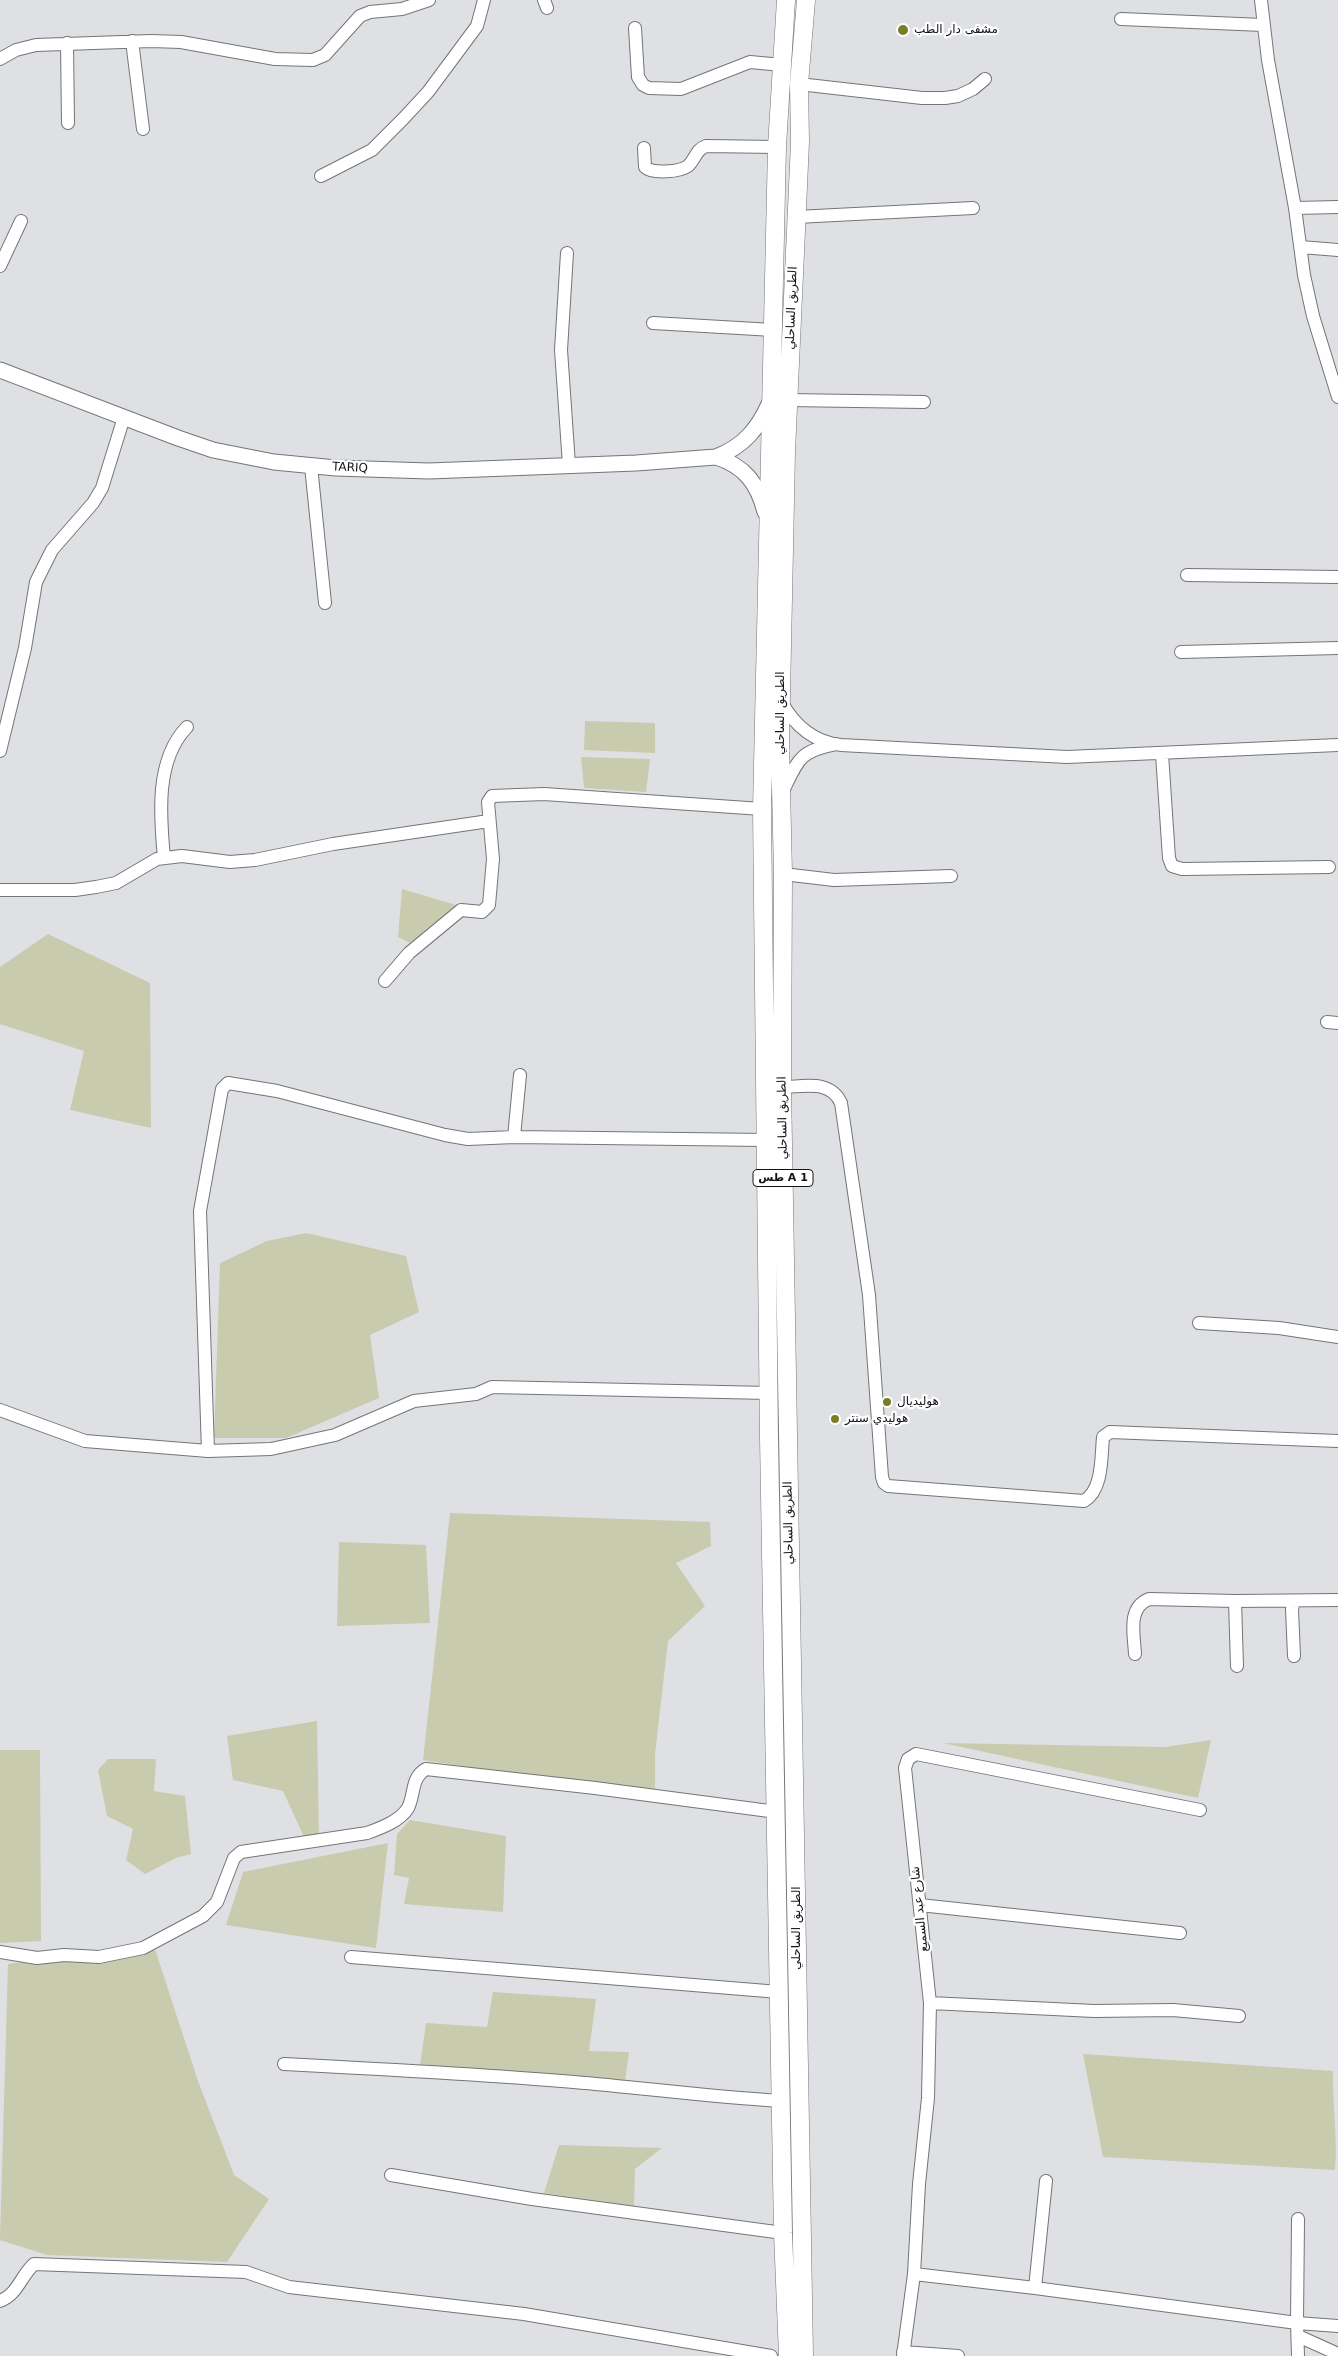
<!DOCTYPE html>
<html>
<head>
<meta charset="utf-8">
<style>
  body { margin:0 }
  canvas { display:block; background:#dfe0e3 }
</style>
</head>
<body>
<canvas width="1338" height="2356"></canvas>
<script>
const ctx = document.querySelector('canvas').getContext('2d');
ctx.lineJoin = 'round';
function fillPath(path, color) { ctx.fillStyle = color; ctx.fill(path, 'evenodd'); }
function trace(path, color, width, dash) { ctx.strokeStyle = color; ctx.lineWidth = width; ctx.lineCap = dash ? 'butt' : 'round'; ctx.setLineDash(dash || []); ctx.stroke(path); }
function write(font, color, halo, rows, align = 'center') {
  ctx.font = font + ' "DejaVu Sans","Noto Sans Arabic",sans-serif'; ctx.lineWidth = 4.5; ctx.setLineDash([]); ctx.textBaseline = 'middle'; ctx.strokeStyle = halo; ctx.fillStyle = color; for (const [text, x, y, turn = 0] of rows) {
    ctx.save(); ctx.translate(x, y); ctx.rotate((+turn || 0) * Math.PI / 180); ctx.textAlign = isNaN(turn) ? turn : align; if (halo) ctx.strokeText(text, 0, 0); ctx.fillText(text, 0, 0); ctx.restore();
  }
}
const green = new Path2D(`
  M585,721L655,723V753L584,750Z
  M581,757L650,759L646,792L584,788Z
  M402,889L456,905L410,943L398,937Z
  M48,934L150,983L151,1128L70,1110L84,1051L0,1024V967Z
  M306,1233L406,1256L419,1312L370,1335L379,1398L286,1438H214L220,1263L267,1241Z
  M450,1513L710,1522L711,1546L676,1563L705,1606L668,1641L655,1754V1796L423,1760Z
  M339,1542L426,1545L430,1623L337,1626Z
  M317,1721L319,1840L304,1837L283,1791L233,1780L227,1736Z
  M1211,1740L1198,1798L943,1743L1165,1747Z
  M0,1750H40L41,1941L0,1943Z
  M108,1759H156L154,1791L185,1796L191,1854L176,1858L145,1874L126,1860L133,1829L107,1816L98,1770Z
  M410,1820L506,1836L503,1912L404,1904L409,1878L394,1875L397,1834Z
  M388,1843L376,1948L226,1925L243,1872Z
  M153,1943L198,2081L234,2175L269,2199L227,2262L47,2255L0,2240L8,1964Z
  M493,1992L596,1999L589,2051L629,2052L625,2081L420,2066L426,2023L487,2027Z
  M1083,2054L1333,2071C1332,2103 1338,2139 1335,2170L1103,2157Z
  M559,2145L662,2148L635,2169L634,2206L544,2193Z`);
const minor = new Path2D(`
  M544,0L547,8
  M1261,0L1268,60L1295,208L1304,275L1313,316L1338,397
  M1121,19L1263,25
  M635,28L638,77L643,85L649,88L681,89L750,62L782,65
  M132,41L143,129
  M67,43L68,123
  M0,59L16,50L36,45L151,41L181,42L275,59L313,60L325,55L360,16L370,12L402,9L429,0
  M799,84L922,98H945L958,96L973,89L985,79
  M644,148L645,167C652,174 680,172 688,166C696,159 695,150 706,146L777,147
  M321,176L372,150L403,119L428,92L477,26L484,0
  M1295,208L1338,207
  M796,217L973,208
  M1301,247L1338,250
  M567,253L561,350L569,465
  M0,266L21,221
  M653,323L773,330
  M788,400L924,402
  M311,466L325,603
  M1187,575L1338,577
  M1181,652L1338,648
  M781,701C794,725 813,742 841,745L1067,757L1338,745
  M0,751L25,648L36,582L52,550L93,503L102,488L124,417
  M1162,754L1169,858L1172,866L1182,869L1329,867
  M782,793C798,761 798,751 836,744
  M164,858C160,816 155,760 187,727
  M783,874L834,880L951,876
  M0,890H75L96,887L116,883L157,859L182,856L230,862L255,860L333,844L489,821
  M385,981L409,953L461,910L482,912L489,905L493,859L488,802L492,796L544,794L762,809
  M1327,1022L1338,1023
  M782,1087C804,1087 830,1079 841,1103L869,1295L882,1477L884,1483L888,1486L1084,1501C1103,1490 1101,1458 1103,1437L1110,1432L1338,1441
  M514,1137L520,1075
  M1199,1323L1279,1328L1338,1337
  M0,1410L85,1441L208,1451L271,1449L335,1435L414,1401L476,1394L492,1387L769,1393
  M208,1451L200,1211L222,1089L228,1083L277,1091L445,1135L468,1139L514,1137L767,1140
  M1135,1654C1134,1634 1127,1608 1149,1599L1235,1601
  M1294,1656L1292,1609L1294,1601
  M1237,1666L1235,1601L1338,1600
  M920,1905L1180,1933
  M0,1952L37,1958L64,1955L99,1957L143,1948L203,1916L217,1902L234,1858L241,1852L367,1833C381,1828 400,1821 408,1808C415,1794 411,1777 426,1769L595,1788L777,1812
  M351,1957L779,1992
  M930,2003L1094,2011L1173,2010L1239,2016
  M284,2064C381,2069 478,2074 574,2082C644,2088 712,2097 781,2101
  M391,2175L532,2199L783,2233
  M1298,2219L1297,2323L1338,2326
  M914,2274L1035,2288L1297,2323L1298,2356
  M1035,2288L1046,2181
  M0,2301C18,2294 20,2277 34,2264L246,2272L289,2287L524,2314L771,2356
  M1298,2336L1338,2354
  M903,2352L958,2356
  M903,2356L914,2274L919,2184L928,2098L930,2003L905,1768L908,1759L916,1754L1200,1810`);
const major = new Path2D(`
  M0,370L178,438L213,450L274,462L336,468L429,471L636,463L716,457C744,446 758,429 770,402
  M716,457C745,466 758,484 765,512`);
const highway = new Path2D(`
  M786,0L777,147L762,809L769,1438L783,2233L788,2356
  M804,2356L782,1087L783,874L780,744L786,451L800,142L799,84L806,0`);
const markers = [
  [903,30,6,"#7a7d26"],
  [887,1402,5,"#7a7d26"],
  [835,1419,5,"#7a7d26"]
];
const shields = [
  [783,1178,60]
];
const shieldNames = [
  ["طس A 1",783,1178]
];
const poiNames = [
  ["مشفى دار الطب",914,30],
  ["هوليديال",897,1402],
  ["هوليدي سنتر",845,1419]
];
const streetNames = [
  ["الطريق الساحلي",792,308,-88],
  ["TARIQ",350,468,3],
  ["الطريق الساحلي",781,713,-90],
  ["الطريق الساحلي",783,1118,-91],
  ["الطريق الساحلي",789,1523,-91],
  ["شارع عبد السميع",920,1909,-96],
  ["الطريق الساحلي",797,1928,-90]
];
fillPath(green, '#c9cbae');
trace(minor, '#737577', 14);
trace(major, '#737577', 17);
trace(highway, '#737577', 19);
trace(minor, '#fff', 12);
trace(major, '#fff', 15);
trace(highway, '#fff', 18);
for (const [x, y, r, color] of markers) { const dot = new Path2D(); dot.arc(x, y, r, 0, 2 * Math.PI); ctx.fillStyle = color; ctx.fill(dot); trace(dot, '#fff', 2); }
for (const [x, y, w] of shields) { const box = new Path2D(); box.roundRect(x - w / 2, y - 8.5, w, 17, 4); ctx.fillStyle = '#fff'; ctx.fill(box); trace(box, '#131415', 1); }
write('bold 11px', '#131415', null, shieldNames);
write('12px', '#131415', '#fff', poiNames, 'left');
write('12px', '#131415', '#fff', streetNames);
</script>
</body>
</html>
